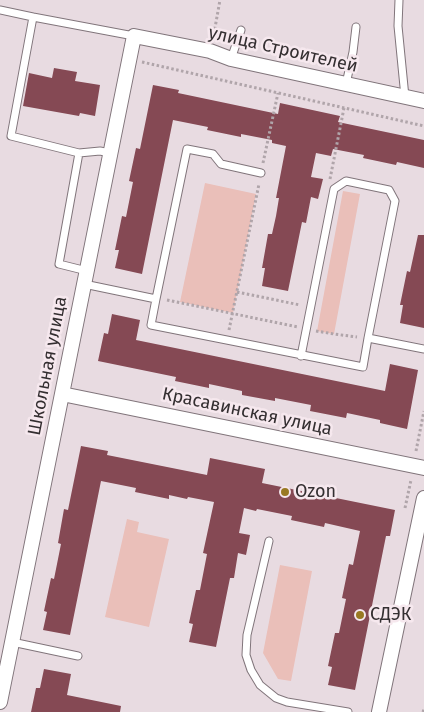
<!DOCTYPE html>
<html>
<head>
<meta charset="utf-8">
<style>
  body { margin:0 }
  canvas { display:block; background:#e8dbe1 }
</style>
</head>
<body>
<canvas width="424" height="712"></canvas>
<script>
const ctx = document.querySelector('canvas').getContext('2d');
ctx.lineJoin = 'round';
function fillPath(path, color) { ctx.fillStyle = color; ctx.fill(path, 'evenodd'); }
function trace(path, color, width, dash) { ctx.strokeStyle = color; ctx.lineWidth = width; ctx.lineCap = dash ? 'butt' : 'round'; ctx.setLineDash(dash || []); ctx.stroke(path); }
function write(font, color, halo, rows, align = 'center') {
  ctx.font = font + ' "Fira Sans",sans-serif'; ctx.lineWidth = 5; ctx.setLineDash([]); ctx.textBaseline = 'middle'; ctx.strokeStyle = halo; ctx.fillStyle = color; for (const [text, x, y, turn = 0] of rows) {
    ctx.save(); ctx.translate(x, y); ctx.rotate((+turn || 0) * Math.PI / 180); ctx.textAlign = isNaN(turn) ? turn : align; if (halo) ctx.strokeText(text, 0, 0); ctx.fillText(text, 0, 0); ctx.restore();
  }
}
const green = new Path2D(`
  M205,183L256,194L233,313L180,302Z
  M343,191L360,194L334,334L317,331Z
  M127,519L139,522L137,532L169,539L149,627L105,617Z
  M280,565L312,571L291,681L278,679L263,653Z`);
const building = new Path2D(`
  M54,68L77,72L75,81L100,85L95,116L80,113L79,116L23,106L29,73L52,78Z
  M153,85L179,90L178,93L278,114L280,103L340,116L338,122L424,140V168L397,162L396,165L363,158L364,155L333,149L331,156L316,153L311,177L323,179L318,199L311,197L306,223L302,222L288,291L262,286L265,268H262L268,234H272L276,216L279,198H276L286,146L272,143V140L241,134V137L207,130L208,127L173,120L142,274L115,268L119,250H115L122,216L126,217L133,182L129,181L136,148L140,149Z
  M418,235H424V328L400,323L403,305H400L407,271L410,272Z
  M112,314L140,320L136,340L385,391L390,364L418,370L407,429L380,423V420L347,413L346,418L310,411L311,405L275,398V401L242,395V391L209,384V388L175,381L176,377L98,361L104,333L108,334Z
  M81,446L108,451L107,455L207,475L210,458L265,469L262,483L395,510L390,536H386L355,690L328,685L332,667L328,666L335,633H339L346,599L342,598L349,564L353,565L360,531L325,523L324,527L291,520L292,516L257,509L256,511L244,508L239,533L250,535L246,555L238,553L234,578H230L216,647L189,642L193,624L189,623L196,590H200L207,554L203,553L214,502L188,497L187,499L169,495V499L135,492L136,488L101,481L70,635L43,630L47,612L44,611L51,578L54,579L61,544L58,543L64,509L68,510Z
  M44,669L71,674L67,695L121,706L120,712H31L36,688H40Z`);
const path = new Path2D(`
  M213,39L220,0
  M142,62L424,126
  M263,163L278,93
  M330,179L344,108
  M237,292L300,305
  M167,300L298,327
  M229,330L259,184
  M316,331L334,334L357,337
  M416,451L424,411
  M405,508L411,480
  M423,712L424,709`);
const lane = new Path2D(`
  M399,0L398,26L405,97
  M0,10L33,17
  M231,59L241,30
  M346,84L353,52L356,27
  M79,153L100,151L110,153
  M87,271L59,264L79,153L11,136L33,17L134,36
  M84,284L156,299L151,325L363,367L368,338L424,349
  M156,299L187,149L213,154L221,164L261,173
  M301,356L334,189L346,181L389,190L395,201L368,338
  M269,541L247,635L246,655L251,670L260,685L276,698L287,702L348,712
  M12,642L78,656`);
const street = new Path2D(`
  M62,394L424,468
  M0,702L134,36L210,51L231,59L424,101
  M379,712L424,498`);
const markers = [
  [285,492,5,"#997922"],
  [360,615,5,"#997922"]
];
const streetNames = [
  ["улица Строителей",283,50,13],
  ["Школьная улица",48,366,-79],
  ["Красавинская улица",247,412,12]
];
const poiNames = [
  ["Ozon",295,492],
  ["СДЭК",370,615]
];
fillPath(green, '#eabfb9');
fillPath(building, '#854954');
trace(lane, '#81757b', 9);
trace(street, '#81757b', 16);
trace(path, '#b0a5aa', 3, [2.5, 2.5]);
trace(lane, '#fff', 7);
trace(street, '#fff', 14);
for (const [x, y, r, color] of markers) { const dot = new Path2D(); dot.arc(x, y, r, 0, 2 * Math.PI); ctx.fillStyle = color; ctx.fill(dot); trace(dot, '#f6e8ee', 2); }
write('18px', '#342f31', '#f6e8ee', streetNames);
write('18px', '#342f31', '#f6e8ee', poiNames, 'left');
</script>
</body>
</html>
